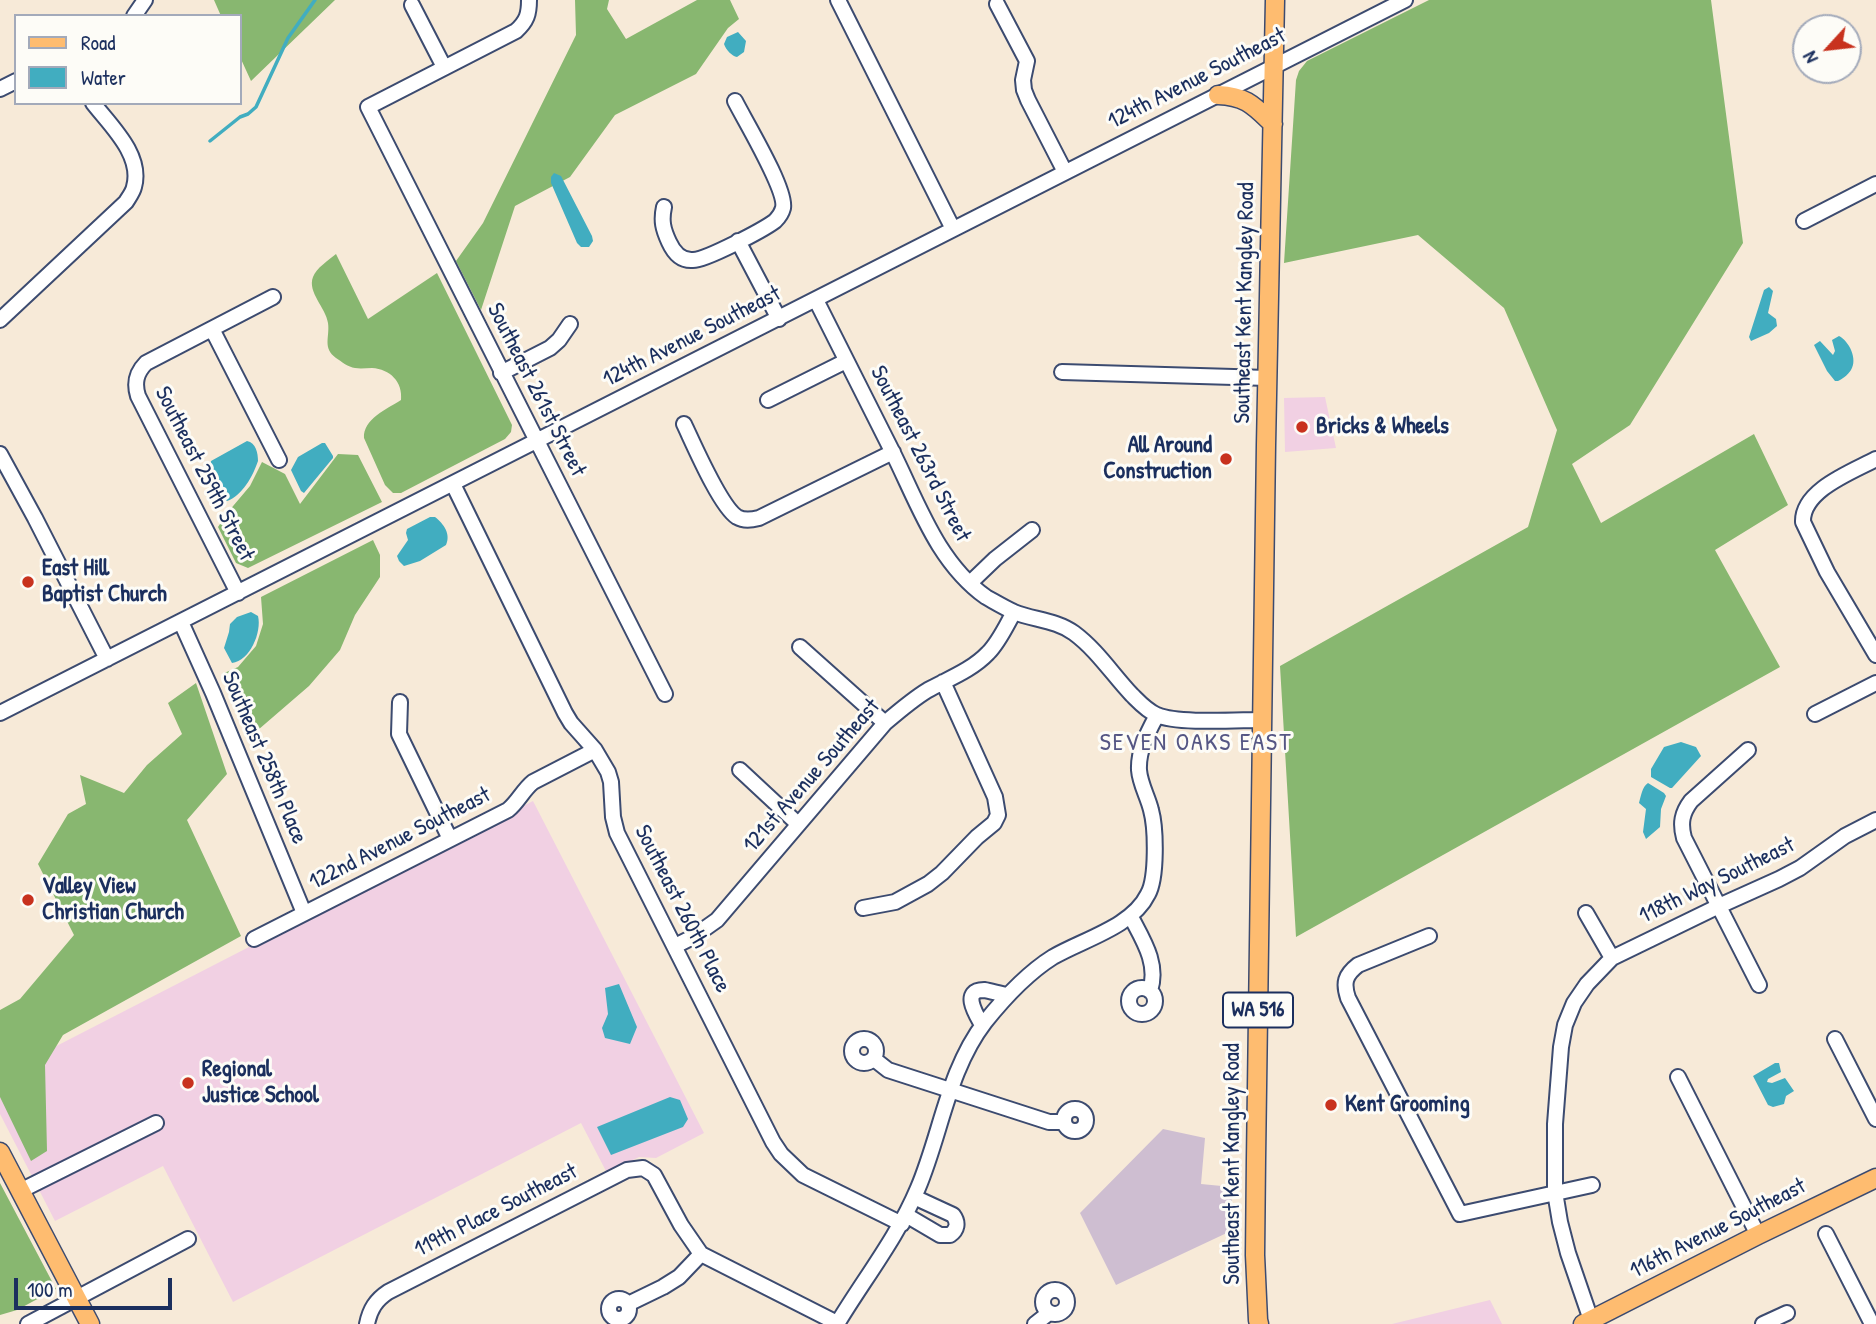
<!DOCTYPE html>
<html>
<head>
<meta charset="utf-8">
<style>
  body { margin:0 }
  #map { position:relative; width:1876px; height:1324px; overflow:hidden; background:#f7ead8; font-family:"Patrick Hand",sans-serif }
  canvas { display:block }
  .legend { position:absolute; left:14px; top:14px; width:228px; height:91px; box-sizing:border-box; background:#fdfcf7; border:2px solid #a3aaba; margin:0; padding:9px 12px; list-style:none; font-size:21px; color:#1b2f5e }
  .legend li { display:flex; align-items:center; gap:14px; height:35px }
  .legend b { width:35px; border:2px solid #a3aaba }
  .north { position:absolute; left:1792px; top:14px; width:70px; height:70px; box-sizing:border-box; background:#fdfcf7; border:2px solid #a3aaba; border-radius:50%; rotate:243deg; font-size:19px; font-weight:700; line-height:28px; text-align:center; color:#1b2f5e }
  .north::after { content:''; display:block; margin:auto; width:24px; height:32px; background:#c8321e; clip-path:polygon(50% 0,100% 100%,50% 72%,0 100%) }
  .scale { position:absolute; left:14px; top:1278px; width:158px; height:32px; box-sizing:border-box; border:4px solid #1b2f5e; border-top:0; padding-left:9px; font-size:21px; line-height:24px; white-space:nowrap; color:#1b2f5e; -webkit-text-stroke:5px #fdfcf7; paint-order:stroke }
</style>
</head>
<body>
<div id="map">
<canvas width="1876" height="1324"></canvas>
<ul class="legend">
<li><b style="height:9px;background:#febc70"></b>Road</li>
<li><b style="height:19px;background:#41adc0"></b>Water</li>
</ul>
<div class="north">N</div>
<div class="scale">100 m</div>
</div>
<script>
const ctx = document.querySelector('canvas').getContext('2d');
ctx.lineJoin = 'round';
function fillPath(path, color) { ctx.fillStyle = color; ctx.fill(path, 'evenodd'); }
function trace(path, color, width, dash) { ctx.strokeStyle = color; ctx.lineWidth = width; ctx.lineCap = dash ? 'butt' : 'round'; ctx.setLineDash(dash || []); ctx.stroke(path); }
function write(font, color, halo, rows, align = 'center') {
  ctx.font = font + ' "Patrick Hand",sans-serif'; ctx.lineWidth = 6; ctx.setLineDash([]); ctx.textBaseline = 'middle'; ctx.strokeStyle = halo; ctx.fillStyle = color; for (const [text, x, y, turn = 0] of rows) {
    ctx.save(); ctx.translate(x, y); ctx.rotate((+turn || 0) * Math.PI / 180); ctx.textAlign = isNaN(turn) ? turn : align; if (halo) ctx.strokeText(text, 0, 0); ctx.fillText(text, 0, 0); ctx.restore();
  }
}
const built = new Path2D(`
  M1325,397L1336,448L1285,452L1284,398Z
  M533,801L704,1133L656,1158L639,1157L607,1173L581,1123L233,1302L163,1166L55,1221L0,1114V1075Z
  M1490,1300L1502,1324H1392Z`);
const industrial = new Path2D(`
  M1163,1129L1205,1138L1201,1184L1232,1187L1231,1231L1116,1285L1080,1213Z`);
const forest = new Path2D(`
  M214,0H335L251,81L240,57V16H221Z
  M575,0H609L607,9L626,39L697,0H730L739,19L728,28L696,74L615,115L570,177L515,206L481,310L456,261L483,223L576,35Z
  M1429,0H1711L1743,243L1630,425L1572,464L1601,523L1754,434L1788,505L1715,550L1780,667L1296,937L1280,666L1528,527L1557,430L1504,308L1418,235L1284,263L1296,80L1299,71L1307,61Z
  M336,254L368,319L437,273L512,425L511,432L505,439L401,493H393L385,485L364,438C363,419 387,409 401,400C403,382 390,369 372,368C366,368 361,369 355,368C348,367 342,362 336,358C322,348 330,337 328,323C326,308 307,292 313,277C316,268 329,260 336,254Z
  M338,454L358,455L382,502L248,568L236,563L218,527L228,512L250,486L262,462L285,474L300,504Z
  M373,540L380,555V577L355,615L340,650L309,686L251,736L222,674L238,667L256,646L263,624L261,597Z
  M196,683L227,774L187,820L241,936L63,1035L45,1065L47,1151L31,1161L0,1097V1010L20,999L74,935L38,864L68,814L86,804L80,775L124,793L147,765L182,734L168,703Z
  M0,1183L56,1289L17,1310L0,1315Z`);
const water = new Path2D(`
  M738,32L746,41L744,52L737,57C732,56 726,50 724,44L727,37Z
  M554,173L561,176L592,236L593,241L589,247H581L577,243L551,183V177Z
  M1769,287L1773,291L1768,313L1776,319L1777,326L1769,333L1751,341L1749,337L1764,290Z
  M1839,336C1849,341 1858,359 1851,370C1848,375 1842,379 1838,381H1835L1827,371L1814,345L1820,341L1833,355L1835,351L1832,340Z
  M247,441C256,443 258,453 258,461C253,476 242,496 227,501C215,491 208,476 211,461Z
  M322,443H325L333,456V458L304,493L301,491L291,470L298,457Z
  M430,517H435C444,524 451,534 446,545L420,561L404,566L399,561L397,556L408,540L406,533L407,529Z
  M251,612L258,616C262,632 250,661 232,663L224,648L229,632L230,624L237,617Z
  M1681,742L1696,747L1701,756L1672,788H1670L1651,777V769L1664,747Z
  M1648,783L1664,793L1666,796L1661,809L1660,827L1646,839L1643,832L1646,809L1639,803C1641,796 1642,787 1648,783Z
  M619,984L637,1027L630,1044L605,1038L602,1028L608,1014L605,988Z
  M1775,1063H1779L1781,1072L1768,1079L1767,1082L1772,1083L1785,1078L1794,1091L1786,1096L1784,1104L1773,1107L1768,1105L1753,1076Z
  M670,1097L680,1100L688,1119L683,1127L611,1155L597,1127Z`);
const stream = new Path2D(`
  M210,141L240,117L248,114L256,107L288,38L315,0`);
const minor = new Path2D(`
  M529,0C529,14 527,21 516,31L368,107L665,694
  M838,0L953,229
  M997,4L1027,61L1023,80L1024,90L1028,100L1065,172
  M412,5L444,67
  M134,16L145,0
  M0,89L16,81
  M664,207C661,221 663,229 669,242C674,253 681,261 693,260C706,260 763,230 775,221C778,218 782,212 783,208C787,190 745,121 735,101
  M1804,221L1876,184
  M738,241L779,319
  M816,300C841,350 867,401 892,451C918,503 937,562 986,597C995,602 1005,608 1014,612C1034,620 1056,620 1074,633C1097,650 1113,675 1132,695C1139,702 1147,711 1157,715C1177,724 1238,720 1262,720
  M0,320L126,202C129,197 133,192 134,187C143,155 110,125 93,103
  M212,329L279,460
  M1062,372L1268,378
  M501,373L550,348L559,340L570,324
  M768,400L846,361
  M684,424C694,445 720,506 737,517C744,521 751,520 759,518L893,452
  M0,454L35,518L107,659
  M1876,459C1852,472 1802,490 1803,522L1827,572L1876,655
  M453,484L565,713L571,723L595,750L608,772L611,782L613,817L617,833L773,1142L781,1154L803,1175L902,1224
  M970,583L995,559L1032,530
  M238,593L138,396C134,383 136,373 146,363L273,297
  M181,622L213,693L304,913
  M800,647L885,723
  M400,702L399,734L450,839
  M0,713L1405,0
  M1815,714L1876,683
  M1748,750L1691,801C1682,813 1680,823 1684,838L1759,985
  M740,770L798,824
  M863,908L895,902L928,884L942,873L977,837L994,823L998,815L995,797L943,682
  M1586,913L1612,958
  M1131,917C1143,940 1159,964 1150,991
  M1429,936L1358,965C1345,975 1343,983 1348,998L1460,1214L1592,1185
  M254,939L508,810C518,802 523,790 533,782L595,750
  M675,946L693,937L717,920L885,723C899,711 913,699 928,690C948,679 972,670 988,653C999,642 1006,626 1014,612
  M1129 1001a13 13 0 1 1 26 0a13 13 0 1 1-26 0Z
  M982,1025C977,1016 960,990 984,990C991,991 1000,994 1007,995
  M852 1051a12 12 0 1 1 24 0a12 12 0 1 1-24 0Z
  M1835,1039L1876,1119
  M874,1059L888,1070L1049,1122H1064
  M1678,1077L1758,1235
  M1064 1120a11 11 0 1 1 22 0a11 11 0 1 1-22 0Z
  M20,1191L156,1123
  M906,1215L940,1235H950C957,1230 959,1223 953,1215L914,1197
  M1826,1234L1872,1324
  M1043 1302a12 12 0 1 1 24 0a12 12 0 1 1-24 0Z
  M609 1309a10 10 0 1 1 20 0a10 10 0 1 1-20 0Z
  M628,1304L663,1287L679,1277L701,1254
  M1591,1320L1568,1253L1560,1222L1555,1192V1124L1561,1047L1565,1025L1574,1003L1587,984L1612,958L1719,906L1779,879L1800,868L1845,836L1876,820
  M28,1324L188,1239
  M367,1324C370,1309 376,1300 388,1292L627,1170L643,1168L654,1175L681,1225L701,1254L837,1323
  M837,1324C864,1279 897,1238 918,1188C941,1134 948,1070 985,1022C1005,997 1026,974 1053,957C1084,939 1132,927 1148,894C1157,878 1156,828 1151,810C1148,797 1140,784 1139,770C1138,750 1148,732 1157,715
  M1035,1324L1049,1313
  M1763,1324L1787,1313`);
const major = new Path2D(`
  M1218,95C1246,96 1254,106 1273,124
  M0,1152L90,1324
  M1259,1324L1258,1320L1255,1255L1256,1159L1266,445L1275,0
  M1583,1324L1758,1235L1876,1178`);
const markers = [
  [1302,427,7,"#c8321e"],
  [1226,459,7,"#c8321e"],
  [28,582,7,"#c8321e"],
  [28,900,7,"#c8321e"],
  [188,1083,7,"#c8321e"],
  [1331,1105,7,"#c8321e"]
];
const shields = [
  [1258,1010,70]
];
const shieldNames = [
  ["WA 516",1258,1010]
];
const streetNames = [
  ["124th Avenue Southeast",1197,79,-27],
  ["Southeast Kent Kangley Road",1245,303,-89],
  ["124th Avenue Southeast",692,337,-27],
  ["Southeast 261st Street",536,390,63],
  ["Southeast 263rd Street",920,454,63],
  ["Southeast 259th Street",204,474,63],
  ["Southeast 258th Place",264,758,67],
  ["121st Avenue Southeast",812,776,-49],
  ["122nd Avenue Southeast",400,839,-27],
  ["118th Way Southeast",1717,881,-26],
  ["Southeast 260th Place",682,909,63],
  ["Southeast Kent Kangley Road",1233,1164,-90],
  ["119th Place Southeast",496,1211,-27],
  ["116th Avenue Southeast",1718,1229,-27]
];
const poiNames = [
  ["Bricks & Wheels",1316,427],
  ["All Around",1212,446,"right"],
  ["Construction",1212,472,"right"],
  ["East Hill",42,569],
  ["Baptist Church",42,595],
  ["Valley View",42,887],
  ["Christian Church",42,913],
  ["Regional",202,1070],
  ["Justice School",202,1096],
  ["Kent Grooming",1345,1105]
];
const neighbourhoodNames = [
  ["SEVEN OAKS EAST",1196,744]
];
fillPath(built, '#f1d0e3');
fillPath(industrial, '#cebed1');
fillPath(forest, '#88b770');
fillPath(water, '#41adc0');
trace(stream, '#41adc0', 3.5);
trace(minor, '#3c4b70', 18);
trace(major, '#3c4b70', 21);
trace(minor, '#fff', 14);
trace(major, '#febc70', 18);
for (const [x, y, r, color] of markers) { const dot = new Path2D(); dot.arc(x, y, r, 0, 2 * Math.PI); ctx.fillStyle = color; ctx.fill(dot); trace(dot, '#fdfcf7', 2.5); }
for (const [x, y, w] of shields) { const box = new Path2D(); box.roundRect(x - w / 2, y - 17.5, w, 35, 5); ctx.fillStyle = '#fdfcf7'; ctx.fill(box); trace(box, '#1b2f5e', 2); }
write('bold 21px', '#1b2f5e', null, shieldNames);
write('23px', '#1b2f5e', '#fdfcf7', streetNames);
write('bold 23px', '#1b2f5e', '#fdfcf7', poiNames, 'left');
ctx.letterSpacing = '2px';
write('24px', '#555684', '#fdfcf7', neighbourhoodNames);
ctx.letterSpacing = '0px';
</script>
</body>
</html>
